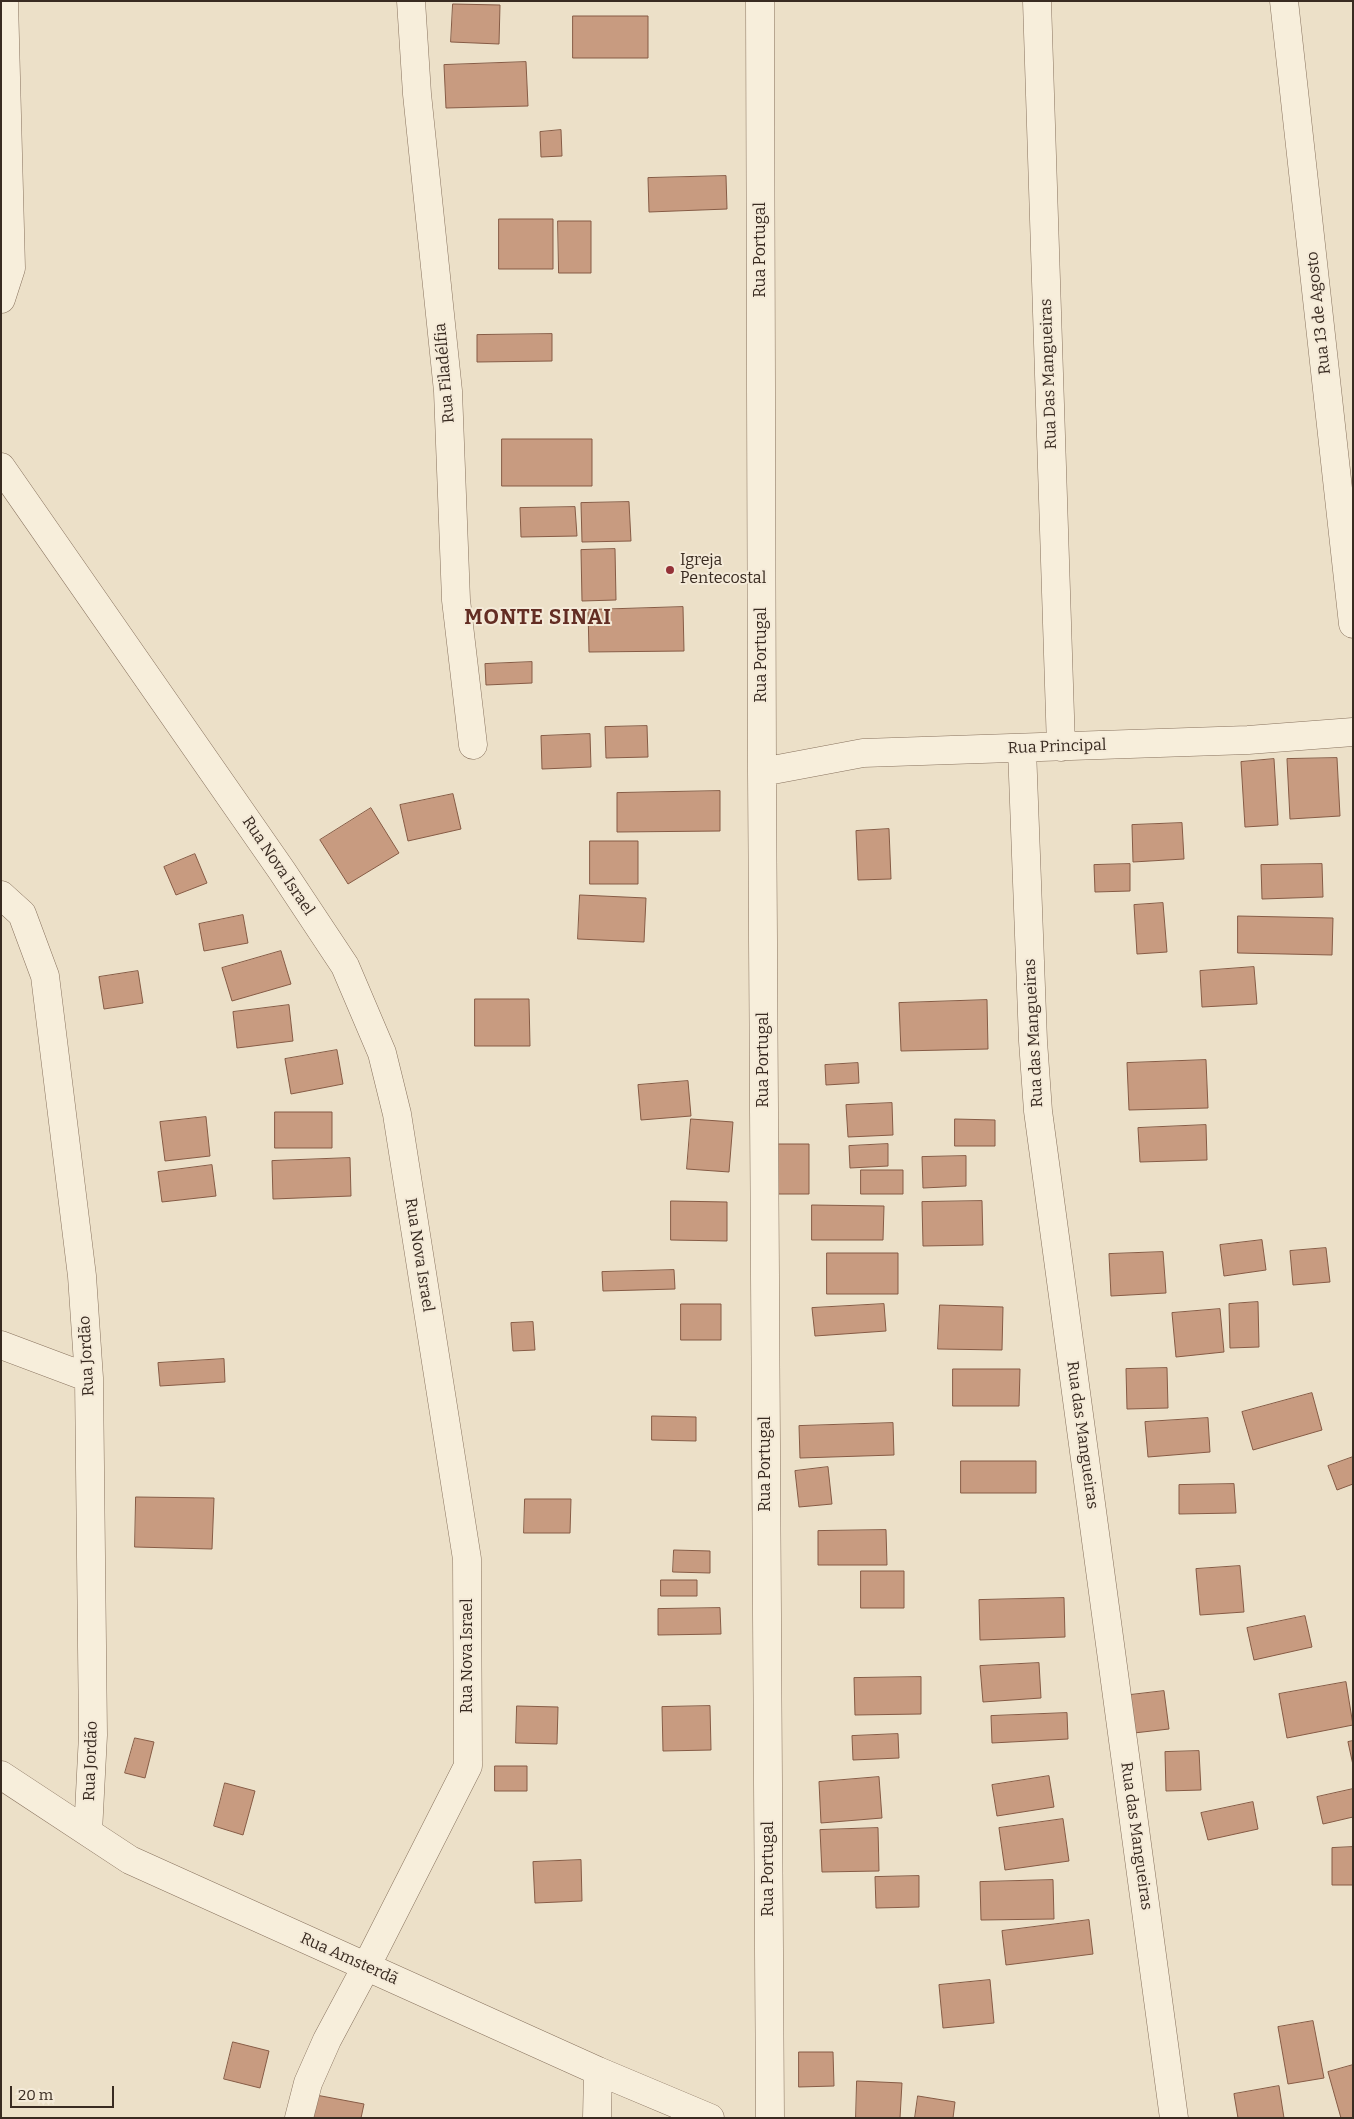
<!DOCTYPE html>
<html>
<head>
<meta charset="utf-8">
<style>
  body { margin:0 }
  #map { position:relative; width:1354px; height:2119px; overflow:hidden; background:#ece0c8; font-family:Bitter,serif }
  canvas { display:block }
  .frame { position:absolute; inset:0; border:2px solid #392b21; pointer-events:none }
  .scale { position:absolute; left:10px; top:2086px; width:104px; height:22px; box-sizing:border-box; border:2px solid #392b21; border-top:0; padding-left:6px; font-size:15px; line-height:18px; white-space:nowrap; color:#392b21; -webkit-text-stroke:4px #f4ead8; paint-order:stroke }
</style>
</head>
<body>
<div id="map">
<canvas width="1354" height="2119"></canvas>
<div class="frame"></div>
<div class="scale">20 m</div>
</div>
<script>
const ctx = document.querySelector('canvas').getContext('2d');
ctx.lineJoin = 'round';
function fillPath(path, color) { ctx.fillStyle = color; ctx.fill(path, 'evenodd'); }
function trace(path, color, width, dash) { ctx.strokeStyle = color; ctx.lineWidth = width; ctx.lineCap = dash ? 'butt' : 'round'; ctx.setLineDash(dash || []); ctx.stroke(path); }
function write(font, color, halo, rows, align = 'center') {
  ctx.font = font + ' Bitter,serif'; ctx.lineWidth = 4; ctx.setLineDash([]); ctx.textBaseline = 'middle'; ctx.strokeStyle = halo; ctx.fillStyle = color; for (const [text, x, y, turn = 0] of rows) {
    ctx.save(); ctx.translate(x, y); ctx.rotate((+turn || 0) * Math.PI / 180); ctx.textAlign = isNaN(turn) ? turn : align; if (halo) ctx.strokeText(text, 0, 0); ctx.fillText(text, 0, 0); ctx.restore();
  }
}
const building = new Path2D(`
  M453,4L500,5L499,44L451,42Z
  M573,16H648V58H573Z
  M526,62L528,106L446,108L444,65Z
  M561,130L562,156L541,157L540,132Z
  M726,176L727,209L649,212L648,178Z
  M499,219H553V269H499Z
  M558,221H591V273H559Z
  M552,334V361L477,362V335Z
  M502,439H592V486H502Z
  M629,502L631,541L582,542L581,503Z
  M575,507L577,536L521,537L520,508Z
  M615,549L616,600L582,601L581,550Z
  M683,607L684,651L589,652L588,610Z
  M532,662V683L486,685L485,664Z
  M647,726L648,757L606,758L605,727Z
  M590,734L591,767L542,769L541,736Z
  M1337,758L1340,816L1290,819L1287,759Z
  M1274,759L1278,825L1245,827L1241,762Z
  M720,791V831L617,832V793Z
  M453,794L461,829L408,841L400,805Z
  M371,808L399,853L348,884L320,840Z
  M1182,823L1184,859L1133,862L1132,825Z
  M889,829L891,879L858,880L856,831Z
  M590,841H638V884H590Z
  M195,854L207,883L176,895L164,867Z
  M1130,864V891L1095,892L1094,865Z
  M1322,864L1323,897L1262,899L1261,865Z
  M580,895L646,898L644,942L578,939Z
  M1163,903L1167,952L1137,954L1134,905Z
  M243,915L248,943L204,951L199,924Z
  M1238,916L1333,918L1332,955L1238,953Z
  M281,951L291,984L232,1001L222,968Z
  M1254,967L1257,1004L1202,1007L1200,971Z
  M138,971L143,1003L104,1009L99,977Z
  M475,999H529L530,1046H475Z
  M987,1000L988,1049L901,1051L899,1003Z
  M289,1005L293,1041L237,1048L233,1012Z
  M337,1050L343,1084L291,1094L285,1059Z
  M1206,1060L1208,1108L1129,1110L1127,1063Z
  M858,1063L859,1083L826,1085L825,1065Z
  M688,1081L691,1116L641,1120L638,1085Z
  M892,1103L893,1135L848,1137L846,1105Z
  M275,1112H332V1148H275Z
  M206,1117L210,1156L165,1161L160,1122Z
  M691,1119L733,1122L729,1172L687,1169Z
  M955,1119L995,1120V1146H955Z
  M1206,1125L1207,1160L1140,1162L1138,1128Z
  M778,1144H809V1194H779Z
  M888,1144V1166L850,1168L849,1146Z
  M966,1156V1186L923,1188L922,1157Z
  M350,1158L351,1196L273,1199L272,1161Z
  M212,1165L216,1196L162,1202L158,1172Z
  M861,1170H903V1194H861Z
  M671,1201L727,1202V1241L671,1240Z
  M982,1201L983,1245L923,1246L922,1202Z
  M812,1205L884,1206L883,1240H812Z
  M1262,1240L1266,1270L1224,1276L1220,1245Z
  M1326,1248L1330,1282L1293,1285L1290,1251Z
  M1163,1252L1166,1293L1111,1296L1109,1254Z
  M827,1253H898V1294H827Z
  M674,1270L675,1289L603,1291L602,1272Z
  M1258,1302L1259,1347L1230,1348L1229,1304Z
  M681,1304H721V1340H681Z
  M884,1304L886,1331L815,1336L812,1308Z
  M940,1305L1003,1307L1002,1350L938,1349Z
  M1220,1309L1224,1352L1176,1357L1172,1313Z
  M533,1322L535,1350L513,1351L511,1323Z
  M224,1359L225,1382L160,1386L158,1363Z
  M1167,1368L1168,1408L1127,1409L1126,1369Z
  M953,1369H1020L1019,1406H953Z
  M1312,1393L1322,1430L1253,1450L1242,1412Z
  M652,1416L696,1417V1441L652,1440Z
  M1208,1418L1210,1452L1148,1457L1145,1422Z
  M893,1423L894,1455L800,1458L799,1426Z
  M1353,1457V1484L1337,1490L1328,1466Z
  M961,1461H1036V1493H961Z
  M828,1467L832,1504L799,1507L795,1471Z
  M1234,1484L1236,1513L1179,1514V1485Z
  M136,1497L214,1498L212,1549L135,1547Z
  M525,1499H571L570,1533H524Z
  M886,1530L887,1565H818V1531Z
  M674,1550L710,1551V1573L673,1572Z
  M1240,1566L1244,1612L1200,1615L1196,1569Z
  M861,1571H904V1608H861Z
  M661,1580H697V1596H661Z
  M1064,1598L1065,1637L980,1640L979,1600Z
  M720,1608L721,1634L658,1635V1609Z
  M1305,1616L1312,1647L1254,1660L1247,1628Z
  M1039,1663L1041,1698L983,1702L980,1666Z
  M921,1677V1714L855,1715L854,1678Z
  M1346,1682L1353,1725L1287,1738L1279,1694Z
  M1164,1691L1169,1729L1134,1733L1130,1695Z
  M517,1706L558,1707L557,1744L516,1743Z
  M710,1706L711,1750L663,1751L662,1707Z
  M1067,1713L1068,1739L992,1743L991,1716Z
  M898,1734L899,1758L853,1760L852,1736Z
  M135,1738L154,1742L145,1778L125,1773Z
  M1353,1741V1765L1348,1742Z
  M1199,1751L1201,1790L1166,1791L1165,1752Z
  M495,1766H527V1791H495Z
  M1049,1776L1054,1807L997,1816L992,1785Z
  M879,1777L882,1818L821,1823L819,1782Z
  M225,1783L255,1791L243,1835L214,1826Z
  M1353,1789V1817L1323,1824L1317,1797Z
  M1253,1802L1258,1829L1208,1840L1201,1813Z
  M1063,1819L1069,1861L1005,1870L999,1828Z
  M878,1828L879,1871L822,1872L820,1830Z
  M1353,1847V1885H1332V1848Z
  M581,1860L582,1901L535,1903L533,1862Z
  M919,1876V1907L876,1908L875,1877Z
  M1053,1880L1054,1919L981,1920L980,1882Z
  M1089,1920L1093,1954L1006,1965L1002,1931Z
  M990,1980L994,2023L943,2028L939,1985Z
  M1313,2021L1324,2078L1288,2084L1278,2027Z
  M233,2042L269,2051L260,2088L224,2079Z
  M799,2052H833L834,2086L799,2087Z
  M1353,2065V2118H1341L1328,2072Z
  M857,2081L902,2083L900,2118H856Z
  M1279,2086L1284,2118H1238L1234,2094Z
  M316,2095L364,2104L361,2118H311Z
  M918,2096L955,2102L953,2118H915Z`);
const minor = new Path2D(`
  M411,1L417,94L448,391L456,600L473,745
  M760,1L762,772L770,2118
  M1037,1L1061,747
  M1284,1L1353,624
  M1,299L11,268L4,1
  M1,467L282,871L345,966L382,1053L397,1114L467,1559L468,1766L366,1967L327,2040L308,2083L299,2118
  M1022,749L1033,1041L1038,1111L1174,2118
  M762,772L863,753L1248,740L1353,732
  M1,895L22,914L45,976L82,1276L89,1378L93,1735L88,1832
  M1,1345L89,1378
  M1,1775L130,1860L598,2071L710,2118
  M597,2118L598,2071`);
const markers = [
  [670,570,5,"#943137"]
];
const streetNames = [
  ["Rua Portugal",761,250,-90],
  ["Rua 13 de Agosto",1319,313,-96],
  ["Rua Filadélfia",445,373,-95],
  ["Rua Das Mangueiras",1049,374,-92],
  ["Rua Portugal",762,655,-90],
  ["Rua Principal",1057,747,-2],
  ["Rua Nova Israel",278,866,56],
  ["Rua das Mangueiras",1034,1033,-93],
  ["Rua Portugal",764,1060,-90],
  ["Rua Nova Israel",419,1255,81],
  ["Rua Jordão",87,1356,-93],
  ["Rua das Mangueiras",1082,1435,82],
  ["Rua Portugal",766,1464,-90],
  ["Rua Nova Israel",468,1656,-90],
  ["Rua Jordão",91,1761,-88],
  ["Rua das Mangueiras",1136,1836,82],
  ["Rua Portugal",769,1869,-90],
  ["Rua Amsterdã",349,1959,24]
];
const poiNames = [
  ["Igreja",680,561],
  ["Pentecostal",680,579]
];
const districtNames = [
  ["MONTE SINAI",538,618]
];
fillPath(building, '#c89b80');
trace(building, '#865b45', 1);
trace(minor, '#88725e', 29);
trace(minor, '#f7eedb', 28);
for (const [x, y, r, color] of markers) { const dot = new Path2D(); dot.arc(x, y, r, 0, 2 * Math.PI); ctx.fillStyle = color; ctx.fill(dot); trace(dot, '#f4ead8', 2); }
write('16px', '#392b21', '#f4ead8', streetNames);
write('16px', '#392b21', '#f4ead8', poiNames, 'left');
ctx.letterSpacing = '1px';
write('bold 21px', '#632d23', '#f4ead8', districtNames);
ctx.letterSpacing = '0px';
</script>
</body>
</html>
